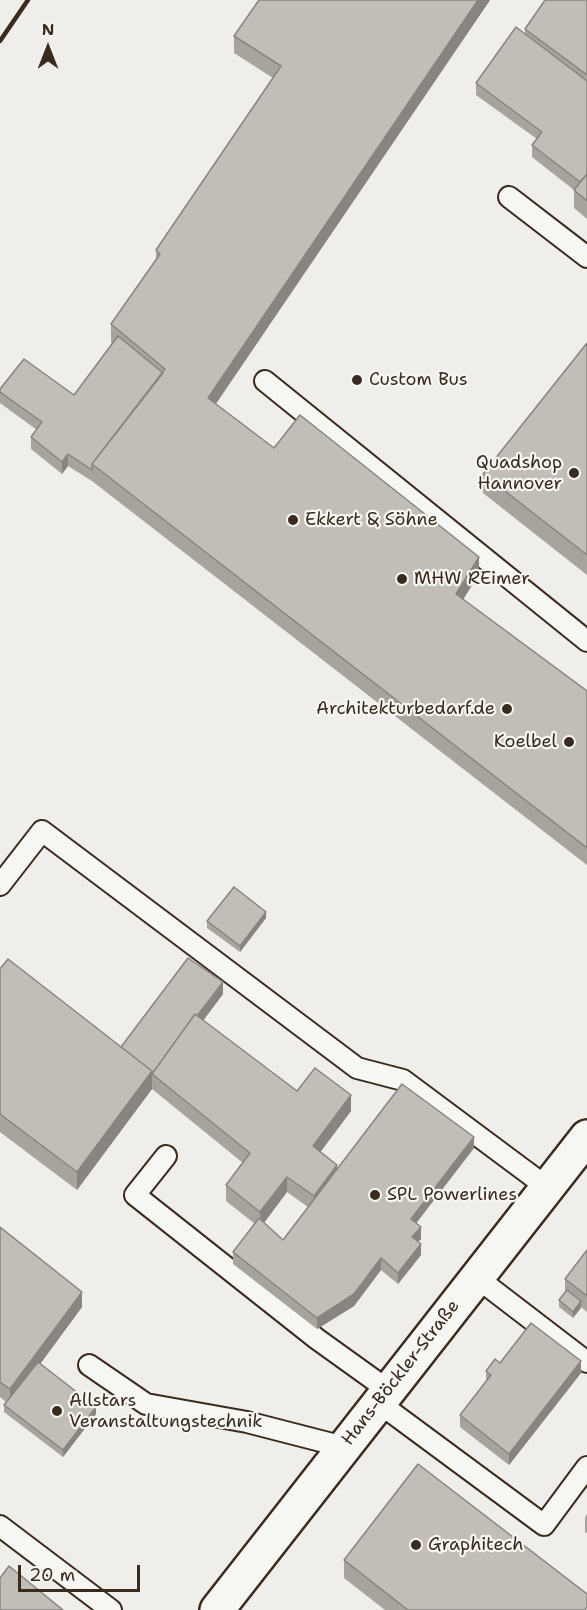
<!DOCTYPE html>
<html>
<head>
<meta charset="utf-8">
<style>
  body { margin:0 }
  #map { position:relative; width:587px; height:1610px; overflow:hidden; background:#efeeea; font-family:"Shantell Sans",sans-serif }
  canvas { display:block }
  .north { position:absolute; left:18px; top:18px; width:60px; height:60px; -webkit-text-stroke:4px #f6f6f2; paint-order:stroke; rotate:0deg; font-size:16px; font-weight:700; line-height:24px; text-align:center; color:#3b2a1e }
  .north::after { content:''; display:block; margin:auto; width:21px; height:27px; background:#3b2a1e; clip-path:polygon(50% 0,100% 100%,50% 72%,0 100%) }
  .scale { position:absolute; left:18px; top:1565px; width:122px; height:27px; box-sizing:border-box; border:3px solid #3b2a1e; border-top:0; padding-left:8px; font-size:18px; line-height:21px; white-space:nowrap; color:#3b2a1e; -webkit-text-stroke:4px #f6f6f2; paint-order:stroke }
</style>
</head>
<body>
<div id="map">
<canvas width="587" height="1610"></canvas>
<div class="north">N</div>
<div class="scale">20 m</div>
</div>
<script>
const ctx = document.querySelector('canvas').getContext('2d');
ctx.lineJoin = 'round';
function trace(path, color, width, dash) { ctx.strokeStyle = color; ctx.lineWidth = width; ctx.lineCap = dash ? 'butt' : 'round'; ctx.setLineDash(dash || []); ctx.stroke(path); }
function fillPath(path, color) { ctx.fillStyle = color; ctx.fill(path, 'evenodd'); }
function write(font, color, halo, rows, align = 'center') {
  ctx.font = font + ' "Shantell Sans",sans-serif'; ctx.lineWidth = 4.5; ctx.setLineDash([]); ctx.textBaseline = 'middle'; ctx.strokeStyle = halo; ctx.fillStyle = color; for (const [text, x, y, turn = 0] of rows) {
    ctx.save(); ctx.translate(x, y); ctx.rotate((+turn || 0) * Math.PI / 180); ctx.textAlign = isNaN(turn) ? turn : align; if (halo) ctx.strokeText(text, 0, 0); ctx.fillText(text, 0, 0); ctx.restore();
  }
}
const service = new Path2D(`
  M509,197L587,257
  M265,381L587,641
  M0,885L42,831L357,1068L403,1080L548,1188
  M166,1156L135,1195L317,1339L388,1390
  M476,1277L587,1362
  M89,1365L146,1404L247,1422L344,1447
  M379,1403L544,1525L587,1467
  M0,1526L111,1610`);
const minor = new Path2D(`
  M217,1610L587,1137`);
const rail = new Path2D(`
  M0,41L28,0`);
const wall = new Path2D(`
  M259,0H490L216,404L274,448L479,574L463,599L587,691V865L92,481L68,466L62,474L31,449V437L37,430L0,403V389L74,395L112,343L111,342V324L156,261V250L273,78L234,53V36Z
  M587,0V219L574,208V190L532,157V145L537,139L476,95V83L525,35V29Z
  M587,343V575L483,493V474Z
  M266,918L240,952L207,928V921Z
  M0,969L121,1047L223,994L203,1020L297,1091L351,1111L320,1152L337,1169L474,1148L416,1223L421,1239L418,1241L421,1255L398,1284L381,1270L354,1306L317,1329L233,1264V1252L255,1224L226,1201V1185L243,1163L152,1089L77,1190L0,1132ZM287,1192L308,1207L283,1240L264,1223Z
  M0,1227L82,1307L40,1364L96,1414L63,1457L4,1412V1405L6,1402L0,1397Z
  M587,1250V1312L581,1307L573,1318L559,1307V1300L565,1293V1279Z
  M500,1363L581,1373L509,1465L460,1427V1415L486,1382V1371Z
  M587,1514V1533L585,1532V1517Z
  M344,1560L587,1610H385L344,1578Z`);
const shadedWall = new Path2D(`
  M478,0H490L208,415V398Z
  M68,454V466L62,474V462Z
  M479,557V574L456,611V594Z
  M266,912V918L240,952V946Z
  M223,982V994L159,1080L154,1075Z
  M152,1071V1089L77,1190V1172Z
  M351,1095V1111L313,1162V1146Z
  M474,1137V1148L411,1230V1219Z
  M337,1165V1181L314,1211V1196Z
  M287,1177V1192L260,1228V1212Z
  M421,1227V1239L412,1249V1237Z
  M421,1244V1255L398,1284V1273Z
  M381,1258V1270L354,1306L317,1329V1318Z
  M82,1292V1307L10,1405V1389Z
  M581,1301V1308L573,1318V1312Z
  M581,1361V1373L509,1465V1454Z
  M96,1407V1414L63,1457V1450Z`);
const building = new Path2D(`
  M259,0H478L208,398L274,448L300,415L479,557L456,594L587,691V848L92,464L165,369L111,324L160,254L156,250L281,66L234,36Z
  M545,0H587V75L525,29Z
  M516,27L587,81V174L580,182L532,145L542,132L476,83Z
  M587,174V201L574,190Z
  M118,336L163,373L92,464V470L68,454L62,462L31,437L42,422L0,392V389L24,359L74,395Z
  M587,343V555L483,474Z
  M234,887L266,912L240,946L207,921Z
  M188,958L223,982L197,1016L195,1014L152,1074V1071L121,1047Z
  M8,959L152,1071L77,1172L0,1114V969Z
  M195,1014L297,1091L315,1068L351,1095L313,1146L337,1165L314,1196L287,1177L260,1212L226,1185L250,1153L152,1074Z
  M402,1084L474,1137L411,1219L421,1227L412,1237L421,1244L398,1273L381,1258L354,1294L317,1318L233,1252L259,1218L283,1240Z
  M0,1227L82,1292L10,1389L0,1382Z
  M587,1250V1296L565,1279Z
  M567,1290L581,1301L573,1312L559,1300Z
  M531,1323L581,1361L509,1454L460,1415L491,1375L486,1371L495,1359L500,1363Z
  M38,1362L96,1407L63,1450L4,1405Z
  M418,1464L587,1594V1607L585,1610H408L344,1560Z
  M9,1566L63,1610H0V1578Z`);
const markers = [
  [357,380,6,"#3b2a1e"],
  [574,473,6,"#3b2a1e"],
  [293,520,6,"#3b2a1e"],
  [402,579,6,"#3b2a1e"],
  [507,709,6,"#3b2a1e"],
  [569,742,6,"#3b2a1e"],
  [375,1195,6,"#3b2a1e"],
  [57,1411,6,"#3b2a1e"],
  [416,1545,6,"#3b2a1e"]
];
const poiNames = [
  ["Custom Bus",369,380],
  ["Quadshop",562,463,"right"],
  ["Hannover",562,484,"right"],
  ["Ekkert & Söhne",305,520],
  ["MHW REimer",414,579],
  ["Architekturbedarf.de",495,709,"right"],
  ["Koelbel",557,742,"right"],
  ["SPL Powerlines",387,1195],
  ["Allstars",69,1401],
  ["Veranstaltungstechnik",69,1422],
  ["Graphitech",428,1545]
];
const streetNames = [
  ["Hans-Böckler-Straße",401,1373,-52]
];
trace(service, '#3b2a1e', 24);
trace(minor, '#3b2a1e', 38);
trace(service, '#f6f6f2', 20);
trace(minor, '#f6f6f2', 33);
trace(rail, '#3b2a1e', 4.5);
fillPath(wall, '#a7a39d');
fillPath(shadedWall, '#888480');
fillPath(building, '#c2bdb7');
trace(building, '#888480', 1.5);
for (const [x, y, r, color] of markers) { const dot = new Path2D(); dot.arc(x, y, r, 0, 2 * Math.PI); ctx.fillStyle = color; ctx.fill(dot); trace(dot, '#f6f6f2', 2); }
write('18px', '#3b2a1e', '#f6f6f2', poiNames, 'left');
write('18px', '#3b2a1e', '#f6f6f2', streetNames);
</script>
</body>
</html>
